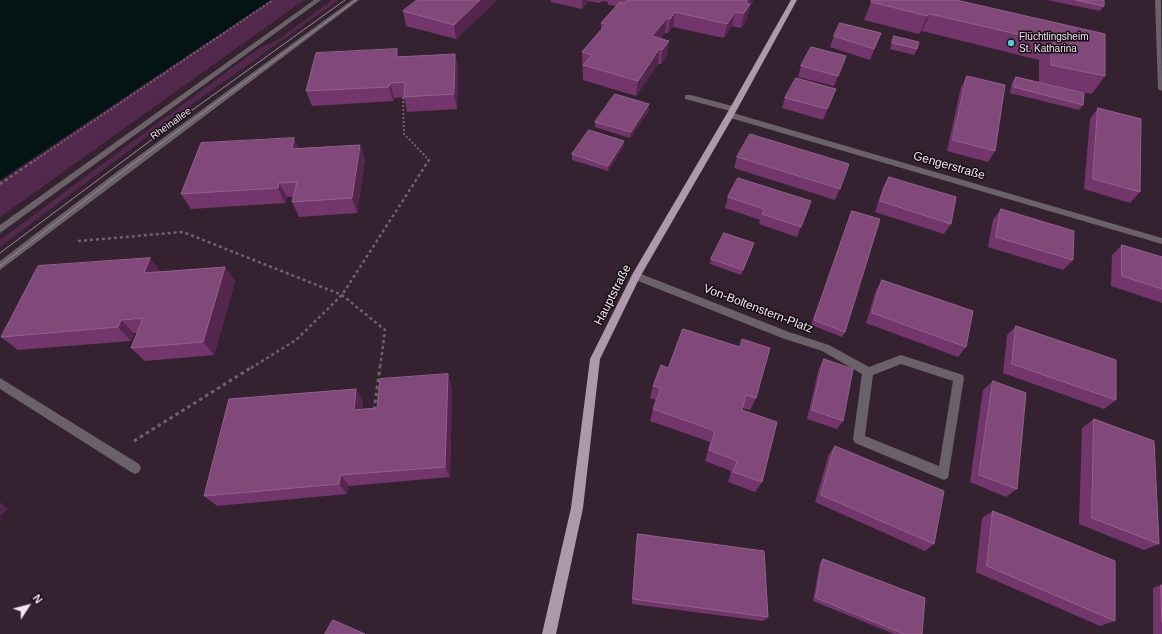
<!DOCTYPE html>
<html>
<head>
<meta charset="utf-8">
<style>
  body { margin:0 }
  #map { position:relative; width:1162px; height:634px; overflow:hidden; background:#342231; font-family:Helvetica,sans-serif }
  canvas { display:block }
  .north { position:absolute; left:8px; top:586px; width:40px; height:40px; -webkit-text-stroke:3px #170e15; paint-order:stroke; rotate:54deg; font-size:11px; font-weight:700; line-height:16px; text-align:center; color:#f1e5ef }
  .north::after { content:''; display:block; margin:auto; width:14px; height:18px; background:#f1e5ef; clip-path:polygon(50% 0,100% 100%,50% 72%,0 100%) }
</style>
</head>
<body>
<div id="map">
<canvas width="1162" height="634"></canvas>
<div class="north">N</div>
</div>
<script>
const ctx = document.querySelector('canvas').getContext('2d');
ctx.lineJoin = 'round';
function fillPath(path, color) { ctx.fillStyle = color; ctx.fill(path, 'evenodd'); }
function trace(path, color, width, dash) { ctx.strokeStyle = color; ctx.lineWidth = width; ctx.lineCap = dash ? 'butt' : 'round'; ctx.setLineDash(dash || []); ctx.stroke(path); }
function write(font, color, halo, rows, align = 'center') {
  ctx.font = font + ' Helvetica,sans-serif'; ctx.lineWidth = 3; ctx.setLineDash([]); ctx.textBaseline = 'middle'; ctx.strokeStyle = halo; ctx.fillStyle = color; for (const [text, x, y, turn = 0] of rows) {
    ctx.save(); ctx.translate(x, y); ctx.rotate((+turn || 0) * Math.PI / 180); ctx.textAlign = isNaN(turn) ? turn : align; if (halo) ctx.strokeText(text, 0, 0); ctx.fillText(text, 0, 0); ctx.restore();
  }
}
const green = new Path2D(`
  M272,0H304L0,217V182Z
  M332,0H339L170,120L0,247V240L236,65L260,48L281,38Z`);
const water = new Path2D(`
  M0,0H271L0,180Z`);
const pathFar2 = new Path2D(`
  M403,97L404,134L430,161
  M34,161L273,0`);
const pathFar1 = new Path2D(`
  M0,184L35,160
  M78,241L183,232L342,295L385,330L380,368
  M251,368L296,340L342,295L429,160`);
const path = new Path2D(`
  M374,410L380,367
  M134,441L252,367`);
const minor = new Path2D(`
  M314,0H321L0,233V225Z
  M352,0H359L0,270V261L118,171Z
  M1155,0H1161L1162,91L1158,89Z
  M685,95H691L736,107L737,109L733,111H730L685,99Z
  M727,113H733L1162,238V244L727,117Z
  M636,272L789,332L829,345L869,367L901,355L963,375L964,378L948,478L944,480L855,443L853,439L862,374L822,351L782,338L633,279L631,276ZM901,364L953,381L939,466L865,436L873,375Z
  M0,378L139,464L141,468L139,472L135,474L131,472L0,389Z`);
const major = new Path2D(`
  M791,0H797L734,115L640,277L600,359L583,508L556,634H542L571,508L590,359L633,273L726,115Z`);
const tram = new Path2D(`
  M0,253L166,129L345,0
  M0,266L121,173L356,0`);
const wall = new Path2D(`
  M497,0L456,39L406,26L403,11Z
  M551,0H754L750,6L747,19L741,28L732,26L724,38L673,27L668,33H665L661,38L667,55L661,64H658L636,96L583,80L582,52L601,30V23L616,6L608,5V2L602,1L600,3L588,1L582,9L551,2Z
  M1047,0H1104V6L1100,11Z
  M871,2L1105,34V76L1092,94L1053,86L1083,105L1079,110L1010,93L1012,82L1016,77L1039,83V60L922,31L919,34L864,20Z
  M881,33L870,60L830,47L834,36Z
  M894,36L917,49L914,55L890,49Z
  M397,49L399,57L455,54L458,69L457,109L407,112L404,97L394,98L393,101L312,106L306,91Z
  M846,56L834,86L798,77L801,66Z
  M967,76L995,151L988,162L947,151L961,87Z
  M785,98L832,100L823,120L782,108Z
  M1098,108L1140,192L1130,203L1084,189L1090,119Z
  M649,110L630,138L595,127V122Z
  M360,145L365,159L357,213L299,217L292,202L293,197H287L285,203L191,209L181,194L299,148Z
  M624,146L608,171L572,160V154Z
  M737,157L840,189L835,200L734,168Z
  M889,177L951,224L944,234L875,212L883,187Z
  M728,197L811,201L797,237L759,224L760,220L725,208Z
  M1001,209L1073,260L1063,270L988,247L993,220Z
  M852,211L845,332L842,337L811,325L850,216Z
  M754,243L741,275L710,264L711,259Z
  M1122,245L1162,257V303L1111,286L1112,255Z
  M225,267L235,281L214,355L145,361L131,348L137,333H134L131,341L18,350L1,337L161,272Z
  M882,280L966,347L958,357L866,323L876,290Z
  M1016,326L1116,400L1104,409L1003,373L1007,335Z
  M742,339L756,398L750,410L742,408V410L762,482L755,492L728,482L731,471L705,461L710,442L650,421L653,409L656,400L650,398L653,386L668,368L740,347Z
  M824,359L843,421L837,429L807,419L819,368Z
  M993,381L1017,489L1006,497L970,482L983,390Z
  M452,387L450,477L349,486L347,494L217,506L204,496L356,389L363,401L362,409L377,408Z
  M1094,419L1159,544L1144,550L1079,524L1082,428Z
  M835,446L934,544L925,551L815,502L829,454Z
  M993,511L1115,621L1100,626L976,572L982,518Z
  M638,534L768,617L763,621L632,604L636,541Z
  M823,559L922,634H894L813,601L820,562Z
  M1161,585L1162,634H1153V588Z`);
const shadedWall = new Path2D(`
  M480,0H497L456,39L454,25Z
  M582,0H588V1L582,9Z
  M748,0H754L750,6L747,19L741,28L746,3Z
  M675,12L673,27L668,33L670,19Z
  M735,12L732,26L724,38L727,24Z
  M930,14L922,31L919,34L927,16Z
  M667,18L665,33L651,51L652,36Z
  M669,41L667,55L661,64L662,50Z
  M397,49L401,63L396,57Z
  M659,49L658,64L636,96L638,81Z
  M455,54L458,69L457,109L454,94Z
  M846,56L843,67L834,86Z
  M390,83L394,98L393,101L389,87Z
  M836,89L832,100L823,120L827,109Z
  M649,104V110L630,138L631,132Z
  M294,138L301,153L292,149Z
  M624,141V146L608,171V166Z
  M360,145L365,159L357,213L352,198Z
  M279,183L287,197L285,203L278,188Z
  M150,258L161,272L144,273Z
  M225,267L235,281L214,355L203,342Z
  M121,320L134,333L131,341L118,327Z
  M448,374L452,387L450,477L445,467Z
  M356,389L363,401L361,422L354,410Z
  M341,475L349,486L347,494L339,484Z
  M0,502L8,509L0,516Z`);
const building = new Path2D(`
  M417,0H480L454,25L403,11Z
  M627,0H748L746,3L750,4L744,13L735,12L727,24L675,12L670,19L667,18L652,36L669,41L662,50L659,49L638,81L583,65L592,55L582,52L606,24L601,23L620,2L624,3Z
  M872,0H956L1105,34V76L1051,65V42L930,14L927,16L871,2Z
  M1076,0H1104V6Z
  M840,23L881,33L874,49L834,36Z
  M894,36L919,42L917,49L892,43Z
  M811,47L846,56L838,76L801,66Z
  M397,49L396,57L455,54L454,94L404,97L405,82L390,83L389,87L306,91L316,53Z
  M967,76L1005,85L995,151L953,140Z
  M1016,77L1084,93L1083,105L1014,87Z
  M796,78L836,89L827,109L785,98Z
  M615,94L649,104L631,132L595,122Z
  M1098,108L1141,119L1140,192L1093,179Z
  M589,130L624,141L608,166L572,154Z
  M750,134L849,164L840,189L737,157Z
  M294,138L292,149L360,145L352,198L292,202L297,182L279,183L278,188L181,194L201,143Z
  M889,177L956,197L951,224L880,201Z
  M738,178L811,201L801,227L762,214L764,209L728,197Z
  M1001,209L1074,231L1073,260L996,237Z
  M852,211L880,219L845,332L814,320Z
  M724,233L754,243L743,270L711,259Z
  M1122,245L1162,257V289L1122,276Z
  M150,258L144,273L225,267L203,342L131,348L143,318L121,320L118,327L1,337L38,266Z
  M882,280L973,311L966,347L872,313Z
  M1016,326L1116,360V400L1012,364Z
  M683,329L740,347L742,339L770,348L756,398L746,395L742,410L777,422L762,482L733,472L737,461L709,450L715,431L653,409L661,388L653,386L661,365L668,368Z
  M824,359L853,369L843,421L812,410Z
  M448,374L445,467L341,475L339,484L204,496L229,399L356,389L354,410L377,408L380,379Z
  M993,381L1026,393L1017,489L979,475Z
  M1094,419L1154,441L1159,544L1092,518Z
  M835,446L944,491L934,544L821,495Z
  M993,511L1115,561V621L987,566Z
  M638,534L764,551L768,617L633,599Z
  M823,559L925,598L922,634H904L816,598Z
  M1161,585H1162V622Z
  M333,620L365,634H325Z`);
const markers = [
  [1011,43,4,"#52cdcd"]
];
const farPoinames = [
  ["Flüchtlingsheim",1019,37],
  ["St. Katharina",1019,49]
];
const farStreetnames = [
  ["Rheinallee",171,124,-36]
];
const streetNames = [
  ["Gengerstraße",949,166,16],
  ["Hauptstraße",613,295,-63],
  ["Von-Boltenstern-Platz",758,309,21]
];
fillPath(green, '#52284d');
fillPath(water, '#031414');
trace(pathFar2, '#71616f', 2, [2, 2]);
trace(pathFar1, '#71616f', 2.5, [3, 3]);
trace(path, '#71616f', 3, [3.5, 3.5]);
fillPath(minor, '#6b6169');
fillPath(major, '#ad99a9');
trace(tram, '#998a96', 1);
fillPath(wall, '#73366c');
fillPath(shadedWall, '#54264e');
fillPath(building, '#80497a');
trace(building, '#92618c', 1);
for (const [x, y, r, color] of markers) { const dot = new Path2D(); dot.arc(x, y, r, 0, 2 * Math.PI); ctx.fillStyle = color; ctx.fill(dot); trace(dot, '#170e15', 1.5); }
write('10px', '#f1e5ef', '#170e15', farPoinames, 'left');
write('10px', '#f1e5ef', '#170e15', farStreetnames);
write('12px', '#f1e5ef', '#170e15', streetNames);
</script>
</body>
</html>
